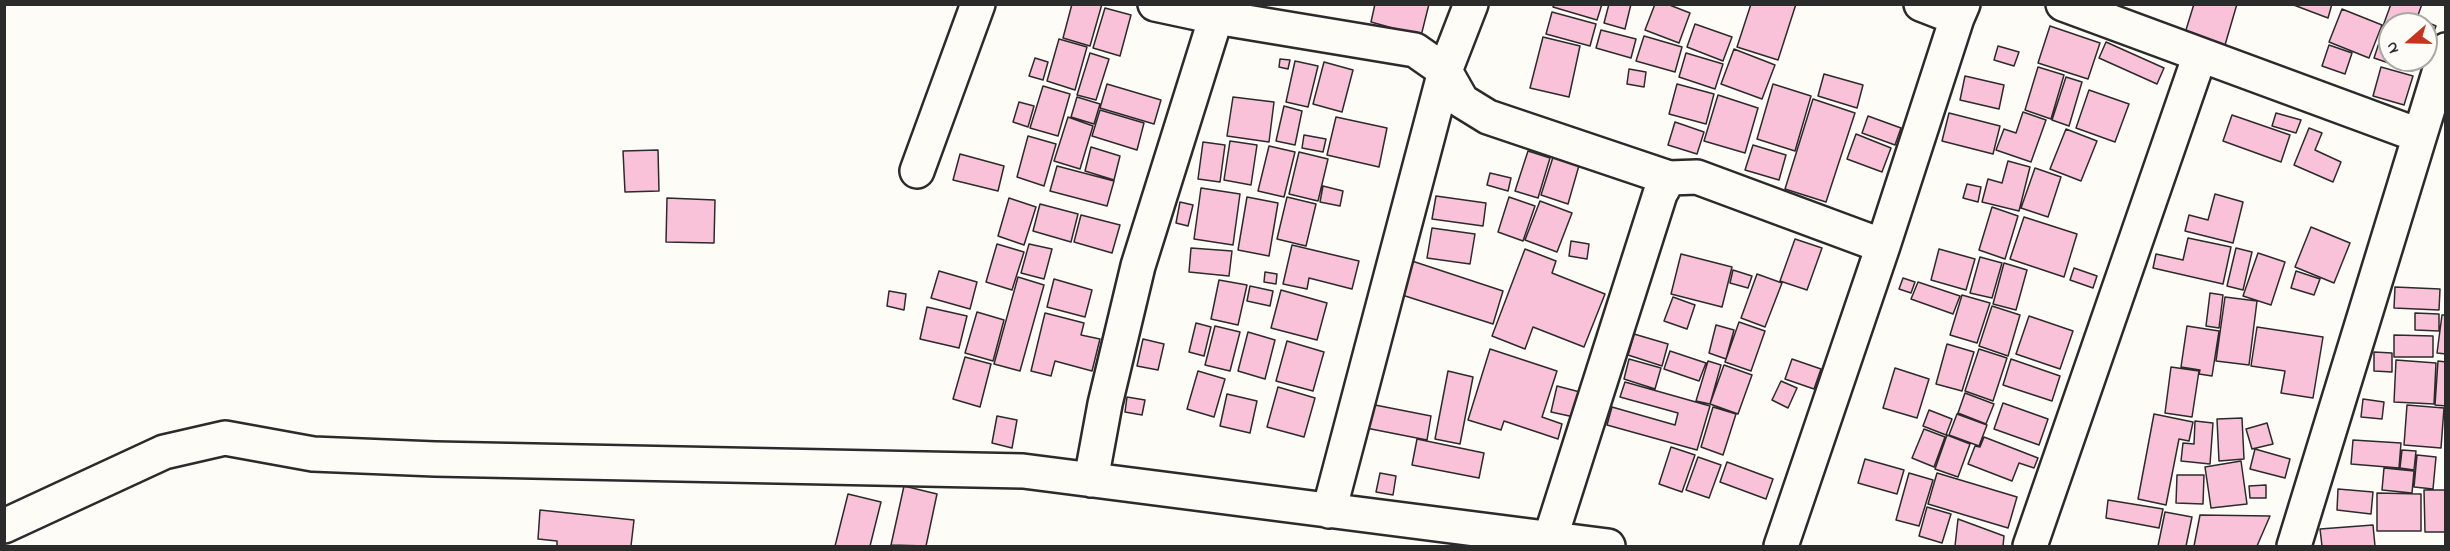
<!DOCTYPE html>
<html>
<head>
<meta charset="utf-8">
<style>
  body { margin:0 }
  #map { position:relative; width:2450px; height:551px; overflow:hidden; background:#fdfcf7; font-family:"Indie Flower",sans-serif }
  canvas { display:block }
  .frame { position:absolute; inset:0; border:6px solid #2b2b2b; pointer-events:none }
  .north { position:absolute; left:2378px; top:12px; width:60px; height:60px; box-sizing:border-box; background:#fdfcf7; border:2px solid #a9a8a5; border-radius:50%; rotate:250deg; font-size:16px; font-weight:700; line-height:24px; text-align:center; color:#2b2b2b }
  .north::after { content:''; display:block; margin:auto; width:21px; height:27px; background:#c8321e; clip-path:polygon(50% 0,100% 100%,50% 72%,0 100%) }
</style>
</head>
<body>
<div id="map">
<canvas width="2450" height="551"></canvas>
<div class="frame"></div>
<div class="north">N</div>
</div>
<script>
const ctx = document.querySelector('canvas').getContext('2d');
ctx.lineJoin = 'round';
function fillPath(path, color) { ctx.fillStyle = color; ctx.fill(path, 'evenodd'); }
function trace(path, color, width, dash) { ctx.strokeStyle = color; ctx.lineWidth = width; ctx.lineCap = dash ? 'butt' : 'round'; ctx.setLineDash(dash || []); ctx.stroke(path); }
const building = new Path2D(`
  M1072,4H1102L1090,46L1063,38Z
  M1375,4H1429L1421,36L1371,22Z
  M1554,4H1602L1597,20L1553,7Z
  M1609,4H1631L1625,29L1604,23Z
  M1655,4H1667L1690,13L1679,43L1645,30Z
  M1751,4H1796L1778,60L1737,47Z
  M2194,4H2237L2225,45L2185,33Z
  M2291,4H2332L2328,18Z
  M2391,4H2422L2417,18L2436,26L2429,44L2426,43V24H2390V29L2383,26Z
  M1105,8L1131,15L1120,56L1093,48Z
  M2342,9L2382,25L2369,58L2329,42Z
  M1552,12L1596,24L1590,46L1546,34Z
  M1695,24L1732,37L1723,61L1687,47Z
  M2050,26L2100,43L2088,79L2038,63Z
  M1601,30L1636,39L1631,58L1596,48Z
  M2383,31L2390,34V60H2416L2412,71L2374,58Z
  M1644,36L1682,47L1675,72L1636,61Z
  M1543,37L1580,46L1569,97L1530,88Z
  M1059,39L1087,47L1075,90L1047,81Z
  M2106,42L2164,68L2157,84L2099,58Z
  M2329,45L2352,53L2345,74L2322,66Z
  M1998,46L2019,52L2014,66L1994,60Z
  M1734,49L1775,65L1762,99L1721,84Z
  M1090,53L1109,59L1096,100L1077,95Z
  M1686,53L1723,64L1715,89L1679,77Z
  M1035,58L1048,62L1043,80L1029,76Z
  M1280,59L1290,60L1288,69L1279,67Z
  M1295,61L1318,66L1308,107L1286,102Z
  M1324,62L1353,70L1342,112L1313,104Z
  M2038,67L2064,75L2051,119L2025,110Z
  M2381,67L2413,76L2404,105L2373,96Z
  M1629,69L1646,72L1644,87L1627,84Z
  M1824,74L1863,85L1857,108L1818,96Z
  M1965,76L2004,85L1999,109L1960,100Z
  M2066,77L2082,82L2069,126L2052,120Z
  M1107,84L1161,100L1154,124L1100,108Z
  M1677,84L1714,94L1706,124L1669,114Z
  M1773,84L1811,96L1795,151L1757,139Z
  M1043,86L1070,94L1058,136L1030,128Z
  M2089,90L2129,104L2115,142L2076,128Z
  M1718,95L1758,108L1745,153L1704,141Z
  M1077,97L1100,104L1094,124L1071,117Z
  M1233,97L1274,102L1269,142L1227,136Z
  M1813,99L1855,113L1826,202L1785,189Z
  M1019,102L1034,106L1028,127L1013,122Z
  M1284,106L1302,111L1295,145L1276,141Z
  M1100,110L1144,123L1137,150L1092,136Z
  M2023,112L2046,120L2031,162L1996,150L2004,129L2016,133Z
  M1949,113L2000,126L1993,154L1942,141Z
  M2276,113L2301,120L2296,133L2272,126Z
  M2232,115L2290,135L2281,162L2223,141Z
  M1868,116L1901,128L1895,145L1862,133Z
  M1068,117L1093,126L1080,169L1054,161Z
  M1336,117L1387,128L1379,167L1327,155Z
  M1675,122L1704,132L1697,154L1668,145Z
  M2309,128L2322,133L2315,150L2341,162L2333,182L2294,165Z
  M2066,129L2097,141L2081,181L2050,169Z
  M1856,134L1891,148L1882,172L1847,159Z
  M1304,135L1326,139L1323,152L1302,148Z
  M1028,136L1056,144L1044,186L1017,177Z
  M1230,141L1257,145L1251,185L1224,180Z
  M1203,142L1225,145L1220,182L1198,179Z
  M1753,145L1786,155L1779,180L1745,170Z
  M1269,146L1295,152L1284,197L1258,191Z
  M1091,147L1120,156L1114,180L1085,171Z
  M658,150L659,191L625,192L623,151Z
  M1528,151L1550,158L1538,198L1515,191Z
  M1299,152L1328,159L1318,201L1289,194Z
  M960,154L1004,166L998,191L953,180Z
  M1554,154L1580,162L1568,204L1541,195Z
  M2008,161L2030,167L2019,211L1982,202L1988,179L2002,183Z
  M1057,166L1114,181L1107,206L1050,191Z
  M2035,168L2061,177L2048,217L2021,208Z
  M1490,173L1511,178L1508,191L1487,185Z
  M1967,184L1981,187L1978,202L1963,198Z
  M1323,186L1343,191L1340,206L1320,202Z
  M1201,188L1240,194L1233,245L1194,239Z
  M2215,194L2243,202L2233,243L2185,231L2189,215L2208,220Z
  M1436,196L1486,203L1483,226L1432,219Z
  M1247,197L1278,203L1269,256L1238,250Z
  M1287,197L1316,204L1306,246L1277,239Z
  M1509,197L1535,206L1523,241L1498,232Z
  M667,198L715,200L714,243L666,242Z
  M1009,198L1036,207L1024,245L998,236Z
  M1540,201L1572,213L1557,252L1525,240Z
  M1180,202L1193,205L1188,226L1176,223Z
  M1040,204L1078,214L1071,242L1033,231Z
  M1992,207L2018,216L2005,259L1979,250Z
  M1081,215L1120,225L1112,253L1074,242Z
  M2024,217L2077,234L2064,277L2010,259Z
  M2311,227L2350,243L2334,283L2295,267Z
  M1432,228L1475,234L1470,264L1427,258Z
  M2188,238L2231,247L2223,284L2153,268L2156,254L2183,260Z
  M1795,239L1822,248L1807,290L1780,281Z
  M1571,241L1589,244L1587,259L1569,256Z
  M997,244L1024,252L1012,290L986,282Z
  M1029,244L1052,249L1044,279L1021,273Z
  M1292,245L1359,261L1352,289L1309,278L1307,289L1283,284Z
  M1191,248L1232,251L1229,276L1189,272Z
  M2236,248L2252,252L2243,290L2227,286Z
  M1525,249L1556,261L1552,273L1605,294L1584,347L1533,327L1525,349L1492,336Z
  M1939,249L1975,259L1966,290L1931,280Z
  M2258,253L2285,262L2271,305L2243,296Z
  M1681,254L1732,267L1722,307L1671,294Z
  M1980,257L2002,263L1992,298L1970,293Z
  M1412,261L1503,291L1493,324L1402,295Z
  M2004,263L2027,270L2016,310L1993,304Z
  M2074,268L2097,276L2093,288L2070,280Z
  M1733,270L1752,276L1748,288L1730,283Z
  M939,271L977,282L970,309L931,298Z
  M2296,271L2320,279L2314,295L2291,288Z
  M1265,272L1277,274L1276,284L1264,282Z
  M1757,274L1782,283L1765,327L1741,318Z
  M1018,277L1044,285L1020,371L994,364Z
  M1903,278L1915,282L1911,293L1899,289Z
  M1054,279L1092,290L1085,317L1047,307Z
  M1219,280L1247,285L1238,325L1211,319Z
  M1918,282L1960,296L1953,314L1911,299Z
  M1250,286L1273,291L1270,306L1247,301Z
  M2395,287L2440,289L2439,310L2394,308Z
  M1281,290L1327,303L1317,340L1271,328Z
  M889,291L906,294L904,310L887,306Z
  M2210,293L2223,295L2219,328L2206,326Z
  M1962,295L1990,303L1977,343L1950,335Z
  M1673,297L1695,305L1687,329L1664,321Z
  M2225,297L2257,301L2249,365L2216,361Z
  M1992,306L2020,315L2008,356L1979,346Z
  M927,307L967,316L959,348L920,339Z
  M977,312L1004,320L993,361L965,353Z
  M1045,313L1084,323L1081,335L1100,339L1092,371L1055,361L1051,376L1031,371Z
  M2415,313L2439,314V331L2415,330Z
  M2442,315H2446V354L2437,353Z
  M2029,316L2073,331L2060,369L2016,354Z
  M1739,322L1765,331L1751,371L1725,362Z
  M1196,323L1211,327L1204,356L1189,352Z
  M1716,325L1734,330L1726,359L1709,353Z
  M1215,326L1240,332L1230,371L1205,365Z
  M2187,326L2219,331L2212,376L2199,374L2200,370L2181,367Z
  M2257,327L2323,337L2313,398L2281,393L2285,371L2251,366Z
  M1248,332L1275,340L1265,379L1238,371Z
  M1634,334L1668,344L1662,366L1628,355Z
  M2394,335L2433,336V357H2394Z
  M1143,339L1164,344L1158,370L1137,366Z
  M1287,341L1324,352L1313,391L1276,381Z
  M1947,344L1974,352L1962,391L1936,384Z
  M1490,349L1557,371L1542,417L1562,424L1558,439L1504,421L1501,430L1468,420Z
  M1979,349L2007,358L1993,401L1965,391Z
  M1670,351L1706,363L1699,381L1664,369Z
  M2374,352L2392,353V372L2374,371Z
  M965,357L991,364L980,407L953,399Z
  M1629,359L1661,368L1655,389L1624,379Z
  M1792,359L1821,369L1814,389L1785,379Z
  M2011,359L2060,376L2052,401L2003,385Z
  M2396,360L2436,363L2434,404L2394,402Z
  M1708,361L1721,365L1710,404L1696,401Z
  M2438,361L2446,362V406L2435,405Z
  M1724,365L1752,375L1738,414L1710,404Z
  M2171,367L2199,371L2192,417L2165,413Z
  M1895,368L1929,379L1917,418L1883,408Z
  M1198,371L1225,379L1214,417L1187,409Z
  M1448,371L1473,377L1460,444L1435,439Z
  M1781,381L1797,388L1788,408L1772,400Z
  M1625,382L1710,406L1697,450L1607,425L1612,407L1675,425L1678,413L1620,397Z
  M1557,386L1580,392L1574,417L1551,412Z
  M1278,387L1315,398L1304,437L1267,427Z
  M1965,393L1994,404L1986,424L1958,413Z
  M1227,394L1257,401L1250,433L1220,426Z
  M1127,397L1145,400L1142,415L1125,412Z
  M2363,399L2384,402L2382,419L2361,417Z
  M2003,403L2048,419L2039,445L1994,429Z
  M1370,404L1431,416L1427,440L1366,428Z
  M2407,405L2444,408L2441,448L2404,445Z
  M1713,407L1736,414L1723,455L1701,447Z
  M1929,410L1952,419L1946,435L1923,426Z
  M1957,414L1987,425L1979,446L1949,435Z
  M2154,414L2193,422L2189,441L2179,439L2166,505L2138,499Z
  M997,416L1017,420L1012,448L992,443Z
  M2242,418L2244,459L2219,461L2217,419Z
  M2195,421L2213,423L2210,464L2181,461L2183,443L2194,444Z
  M2267,423L2273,444L2252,449L2246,429Z
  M1924,429L1945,437L1934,467L1912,458Z
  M1947,435L1970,444L1958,477L1935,469Z
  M1984,437L2038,458L2034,468L2019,463L2012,481L1968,464L1975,446L1980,447Z
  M1417,439L1484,453L1479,478L1412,465Z
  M2353,440L2401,443L2399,468L2351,464Z
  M1671,447L1695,455L1682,492L1659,484Z
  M2255,449L2290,459L2285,478L2250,469Z
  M2402,450L2416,451L2414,470L2400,468Z
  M2417,455L2436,457L2433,489L2414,487Z
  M1698,457L1721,465L1709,498L1686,490Z
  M1865,459L1904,470L1897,494L1858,483Z
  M2241,461L2247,504L2211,508L2205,467Z
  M1727,462L1773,479L1766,499L1720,482Z
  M2384,468L2414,471L2412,493L2382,490Z
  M1380,473L1396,476L1393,495L1376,492Z
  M1909,473L1933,480L1919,526L1896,520Z
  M1937,473L2017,497L2008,528L1928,504Z
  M2177,475H2204L2203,504L2176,503Z
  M2266,485V498H2250L2249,486Z
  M904,486L937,494L926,546L891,545Z
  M2338,489L2373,492L2371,514L2337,510Z
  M2424,490H2446V532H2425Z
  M2377,493L2421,494V531H2377Z
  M848,494L881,502L870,546H835Z
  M2108,500L2163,509L2159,528L2106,518Z
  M1927,507L1951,514L1942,543L1919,536Z
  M540,510L634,520L631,546H557V541L538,539Z
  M2165,512L2192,517L2186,546H2158Z
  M2200,515L2270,516L2257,546H2194Z
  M1958,519L2004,536L2003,546H1955Z
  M2373,525L2375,546H2322L2320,529Z`);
const street = new Path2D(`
  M1155,4L1216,17
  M1921,4L1957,18
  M2063,4L2418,135
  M917,171L978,4
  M1091,480L1105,404L1138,266L1216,17L1415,50L1445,71L1462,101L1488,117L1669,178
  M1329,511L1445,71L1471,4
  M4,526L164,452L225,438L313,454L435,459L1023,471L1608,546
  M1550,539L1660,194L1669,178L1697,177L1883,246
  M1781,546L1883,246L1957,18L1963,4
  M2030,546L2200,55
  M2294,546L2446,50`);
fillPath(building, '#fac2d8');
trace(building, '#2b2b2b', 1.5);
trace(street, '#2b2b2b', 38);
trace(street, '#fdfcf7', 33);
</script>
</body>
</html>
